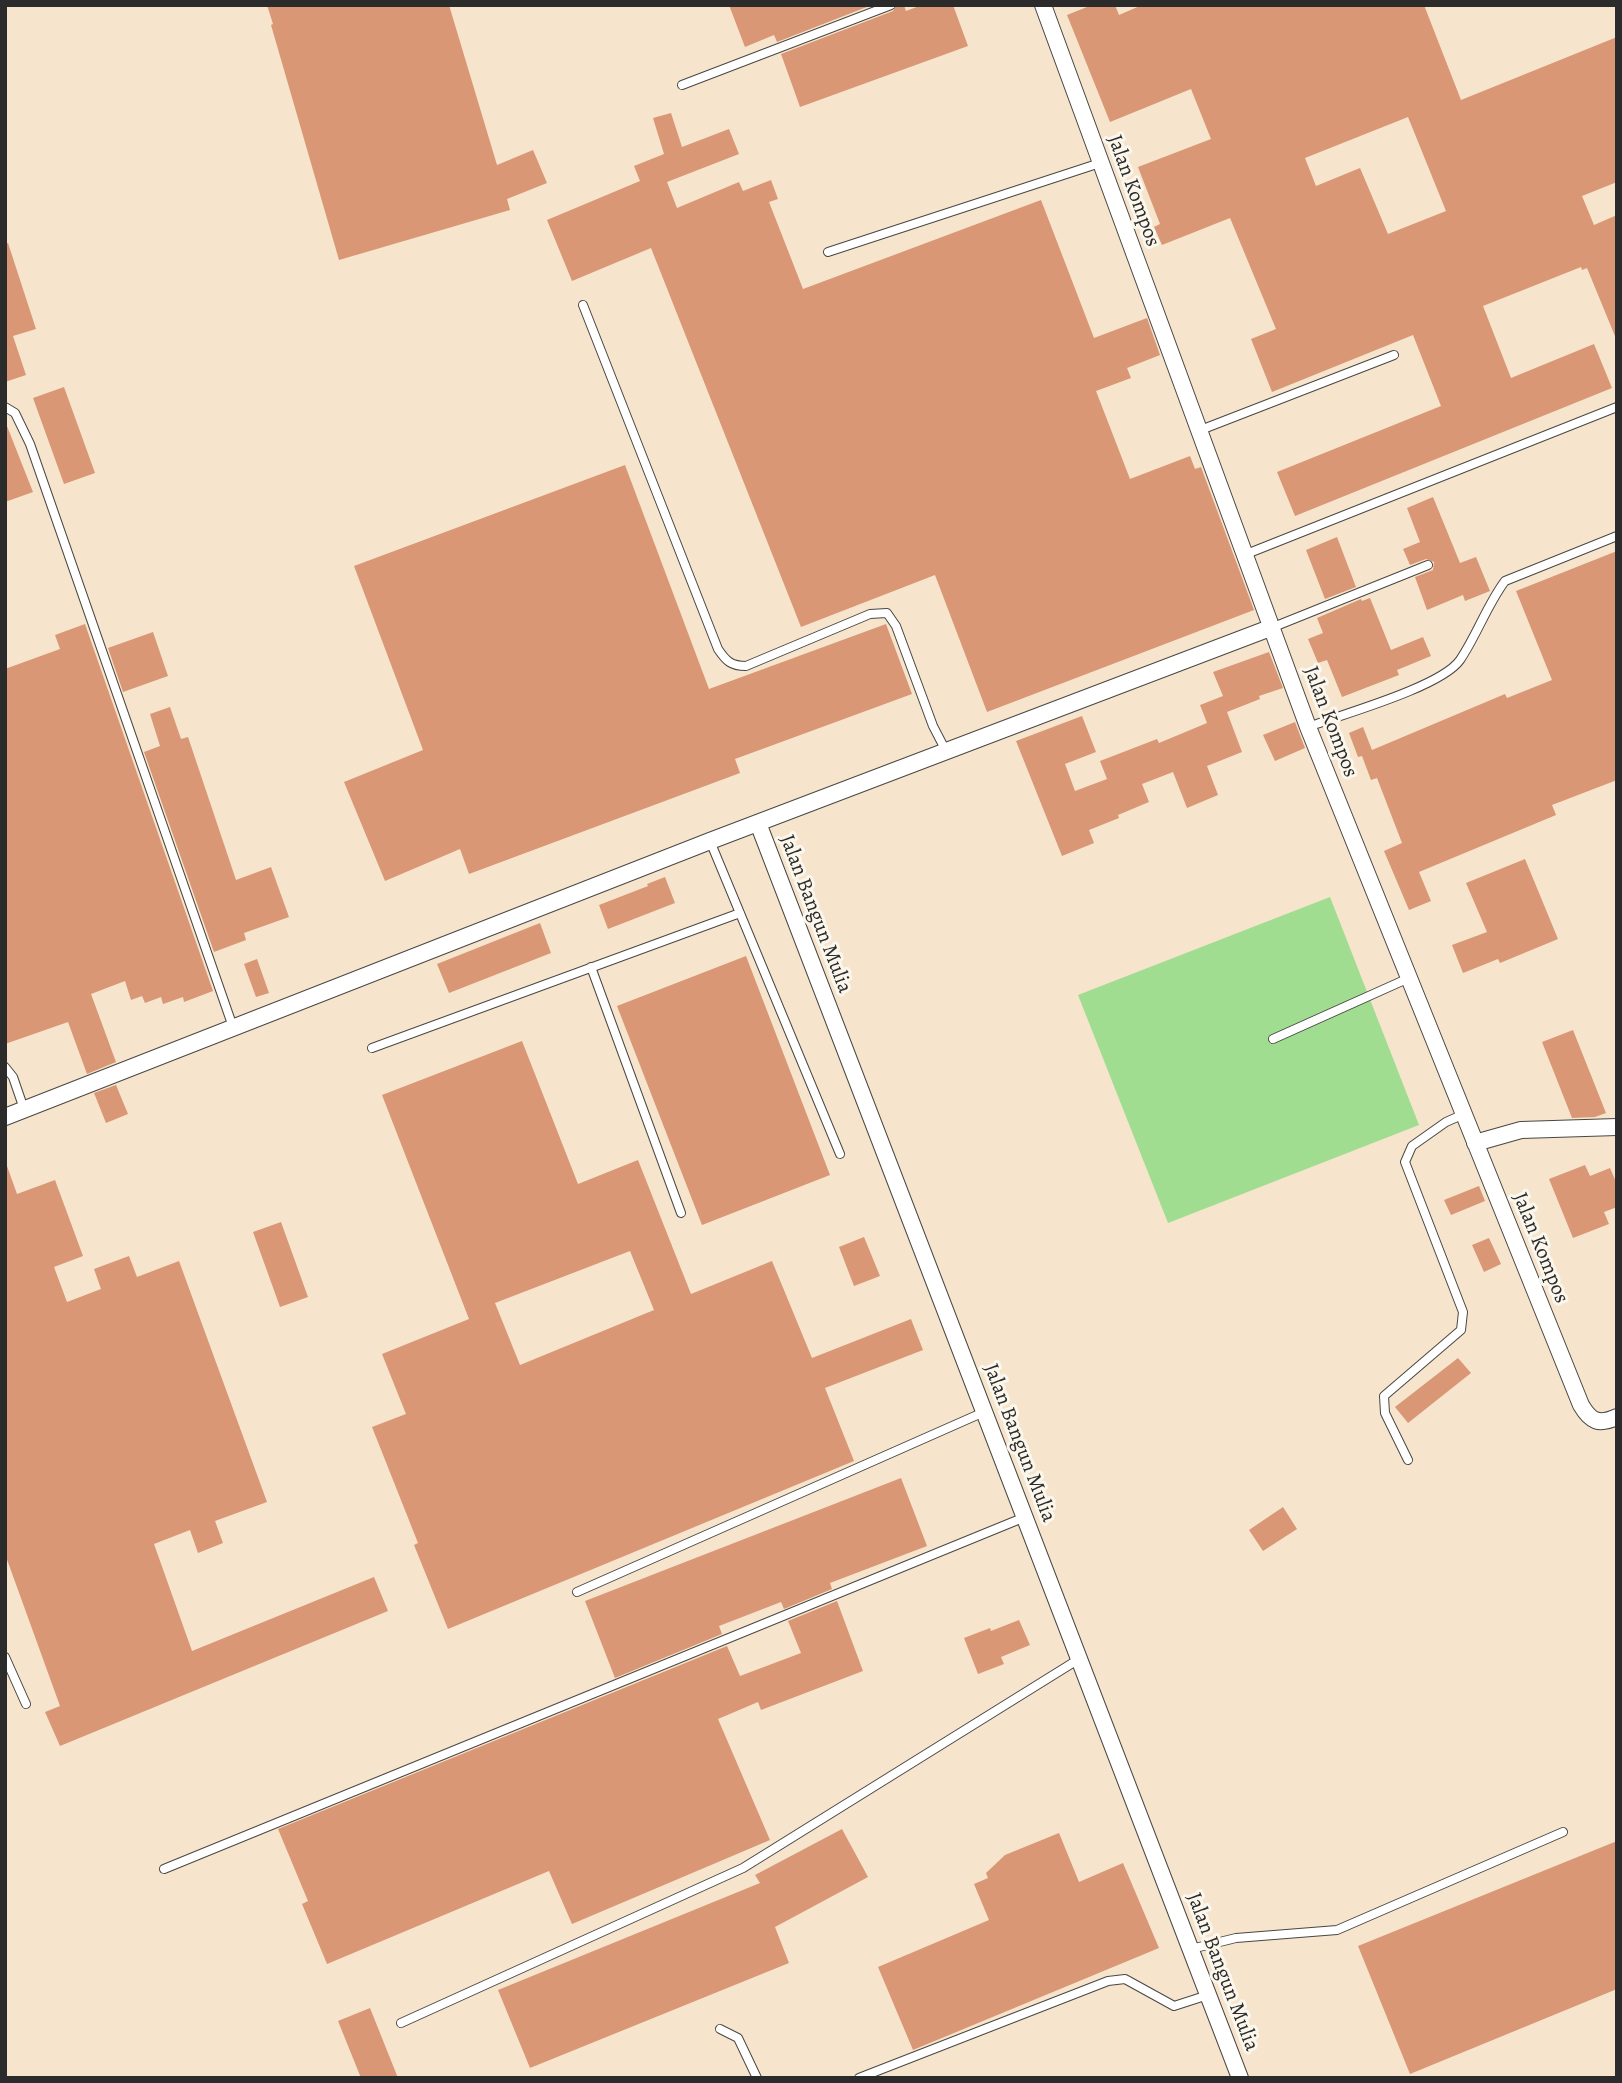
<!DOCTYPE html>
<html>
<head>
<meta charset="utf-8">
<style>
  body { margin:0 }
  #map { position:relative; width:1622px; height:2083px; overflow:hidden; background:#f6e4cc; font-family:Alegreya,serif }
  canvas { display:block }
  .frame { position:absolute; inset:0; border:7px solid #2b2b2b; pointer-events:none }
</style>
</head>
<body>
<div id="map">
<canvas width="1622" height="2083"></canvas>
<div class="frame"></div>
</div>
<script>
const ctx = document.querySelector('canvas').getContext('2d');
ctx.lineJoin = 'round';
function fillPath(path, color) { ctx.fillStyle = color; ctx.fill(path, 'evenodd'); }
function trace(path, color, width, dash) { ctx.strokeStyle = color; ctx.lineWidth = width; ctx.lineCap = dash ? 'butt' : 'round'; ctx.setLineDash(dash || []); ctx.stroke(path); }
function write(font, color, halo, rows, align = 'center') {
  ctx.font = font + ' Alegreya,serif'; ctx.lineWidth = 6; ctx.setLineDash([]); ctx.textBaseline = 'middle'; ctx.strokeStyle = halo; ctx.fillStyle = color; for (const [text, x, y, turn = 0] of rows) {
    ctx.save(); ctx.translate(x, y); ctx.rotate((+turn || 0) * Math.PI / 180); ctx.textAlign = isNaN(turn) ? turn : align; if (halo) ctx.strokeText(text, 0, 0); ctx.fillText(text, 0, 0); ctx.restore();
  }
}
const green = new Path2D(`
  M1330,897L1419,1125L1168,1223L1078,995Z`);
const building = new Path2D(`
  M267,5H449L497,165L533,150L547,183L507,199L510,210L339,260L271,25L273,24Z
  M729,5H872L777,42L774,35L745,47Z
  M897,5H904L906,11L922,5H953L968,46L800,107L781,54L893,11Z
  M1092,5H1115L1119,15L1142,5H1424L1461,100L1617,37V182L1582,196L1594,225L1617,215V341L1587,268L1582,270L1581,267L1483,306L1511,378L1594,344L1612,388L1295,516L1277,472L1441,406L1413,335L1272,392L1251,339L1276,329L1230,218L1162,245L1154,227L1160,224L1138,167L1211,139L1191,89L1110,122L1067,15ZM1408,117L1446,211L1388,234L1360,168L1316,186L1305,158Z
  M671,113L682,147L729,129L739,154L667,182L677,208L739,182L743,191L771,180L778,199L769,202L803,289L1041,200L1094,338L1147,318L1160,355L1127,368L1131,378L1096,391L1130,479L1190,456L1195,469L1201,467L1254,610L987,712L935,575L801,627L651,248L572,281L547,220L640,181L634,166L664,154L653,118Z
  M8,243L36,329L13,336L26,375L5,382V244Z
  M64,387L95,473L64,484L33,398Z
  M5,421L33,492L5,502Z
  M625,465L709,689L886,624L912,694L735,759L740,773L469,874L460,849L385,881L344,782L423,750L354,566Z
  M1433,497L1460,563L1476,557L1490,591L1465,601L1463,595L1427,610L1415,577L1433,570L1434,562L1426,559L1410,565L1403,549L1420,542L1407,508Z
  M1337,537L1356,587L1325,599L1306,550Z
  M1617,551V780L1552,805L1556,815L1419,872L1431,901L1409,910L1384,851L1402,843L1377,778L1371,780L1362,756L1358,757L1349,733L1363,727L1372,750L1505,694L1507,698L1552,680L1516,591Z
  M1370,598L1391,650L1423,637L1431,656L1397,670L1399,675L1342,697L1327,660L1318,663L1308,639L1323,633L1317,618L1361,599L1362,601Z
  M85,624L213,991L184,1002L183,997L163,1004L161,997L145,1003L142,996L131,1000L125,981L91,994L116,1062L87,1074L68,1022L5,1044V669L60,649L55,635Z
  M153,632L168,676L123,692L108,648Z
  M1269,652L1283,688L1259,696L1260,699L1227,712L1242,752L1207,766L1218,795L1187,808L1173,772L1142,784L1149,802L1118,815L1119,818L1089,830L1094,843L1062,856L1016,741L1082,716L1096,752L1065,764L1075,791L1107,779L1100,761L1157,739L1159,743L1207,723L1200,705L1223,696L1213,672Z
  M170,707L181,739L188,737L236,880L271,867L289,917L244,933L246,940L214,952L144,752L160,746L150,714Z
  M1295,722L1305,748L1275,761L1263,735Z
  M1525,859L1558,939L1500,963L1498,959L1463,973L1452,945L1487,932L1466,883Z
  M665,877L675,903L608,929L599,905L648,886L647,884Z
  M540,923L551,953L449,993L437,964Z
  M746,956L830,1175L702,1225L617,1006Z
  M257,959L269,993L256,997L244,964Z
  M1573,1030L1606,1113L1595,1117L1572,1118L1542,1042Z
  M522,1041L578,1184L638,1160L691,1294L772,1261L812,1358L911,1319L923,1350L825,1388L854,1461L448,1629L414,1545L418,1543L372,1427L406,1414L382,1354L469,1319L382,1095ZM630,1251L654,1310L520,1365L495,1303Z
  M116,1085L128,1114L106,1123L94,1093Z
  M1585,1165L1590,1176L1610,1168L1617,1184V1207L1604,1212L1609,1224L1573,1238L1549,1179Z
  M7,1166L17,1194L55,1180L83,1256L54,1267L67,1302L101,1289L94,1269L129,1256L137,1277L179,1261L267,1502L215,1521L223,1543L198,1553L190,1530L154,1544L192,1651L374,1577L388,1611L60,1746L45,1712L60,1706L5,1554V1167Z
  M1479,1186L1485,1201L1451,1215L1444,1200Z
  M281,1222L308,1297L280,1307L253,1232Z
  M864,1237L880,1276L854,1286L839,1247Z
  M1489,1238L1501,1264L1484,1272L1472,1245Z
  M1458,1358L1471,1373L1408,1423L1395,1407Z
  M901,1478L927,1546L830,1583L832,1589L784,1609L781,1602L719,1626L722,1634L615,1678L585,1601Z
  M1283,1507L1297,1529L1263,1551L1249,1530Z
  M837,1601L863,1671L761,1710L758,1702L718,1719L770,1840L572,1924L549,1871L327,1964L302,1904L308,1901L278,1829L727,1646L740,1676L801,1653L788,1621Z
  M1019,1620L1030,1645L1001,1657L1004,1664L978,1674L964,1638L990,1628L991,1631Z
  M842,1829L868,1877L775,1927L789,1963L530,2068L498,1990L760,1883L755,1875Z
  M1059,1833L1079,1882L1123,1863L1159,1948L913,2050L878,1967L989,1920L974,1884L988,1878L986,1873L1005,1855Z
  M1617,1841V1989L1410,2074L1358,1946Z
  M370,2008L398,2078H361L338,2021Z`);
const service = new Path2D(`
  M682,85L891,5
  M828,252L1100,163
  M583,305L718,649C726,661 731,666 746,666L870,614L887,613L896,626L933,726L946,751
  M5,407L15,413L30,444L233,1027
  M1198,431L1394,355
  M1244,555L1617,407
  M1271,628L1428,565
  M1308,727C1343,714 1441,687 1460,660C1477,635 1487,605 1505,581L1617,536
  M710,841L840,1154
  M591,967L681,1213
  M1273,1039L1409,978
  M372,1048L740,913
  M5,1067L13,1077L24,1109
  M1408,1460L1385,1413L1384,1396L1461,1330L1463,1312L1405,1162L1412,1146L1446,1122L1464,1114
  M577,1592L984,1412
  M5,1657L26,1704
  M164,1869L1025,1517
  M1191,1949L1236,1938L1337,1930L1563,1832
  M401,2023L743,1868L1079,1659
  M720,2029L738,2038L757,2078
  M859,2078L1108,1981L1125,1979L1174,2006L1208,1995`);
const minor = new Path2D(`
  M1043,5L1308,727L1581,1405C1591,1422 1599,1425 1617,1417
  M758,823L1240,2078
  M5,1117L710,841L1270,628
  M1475,1143L1521,1130L1617,1127`);
const streetNames = [
  ["Jalan Kompos",1133,191,70],
  ["Jalan Kompos",1330,722,69],
  ["Jalan Bangun Mulia",815,914,69],
  ["Jalan Kompos",1540,1248,68],
  ["Jalan Bangun Mulia",1019,1443,69],
  ["Jalan Bangun Mulia",1222,1972,69]
];
fillPath(green, '#a0dd91');
fillPath(building, '#da9775');
trace(service, '#494743', 10);
trace(minor, '#494743', 18);
trace(service, '#fff', 8);
trace(minor, '#fff', 16);
write('21px', '#2b2b2b', '#fbf7ec', streetNames);
</script>
</body>
</html>
